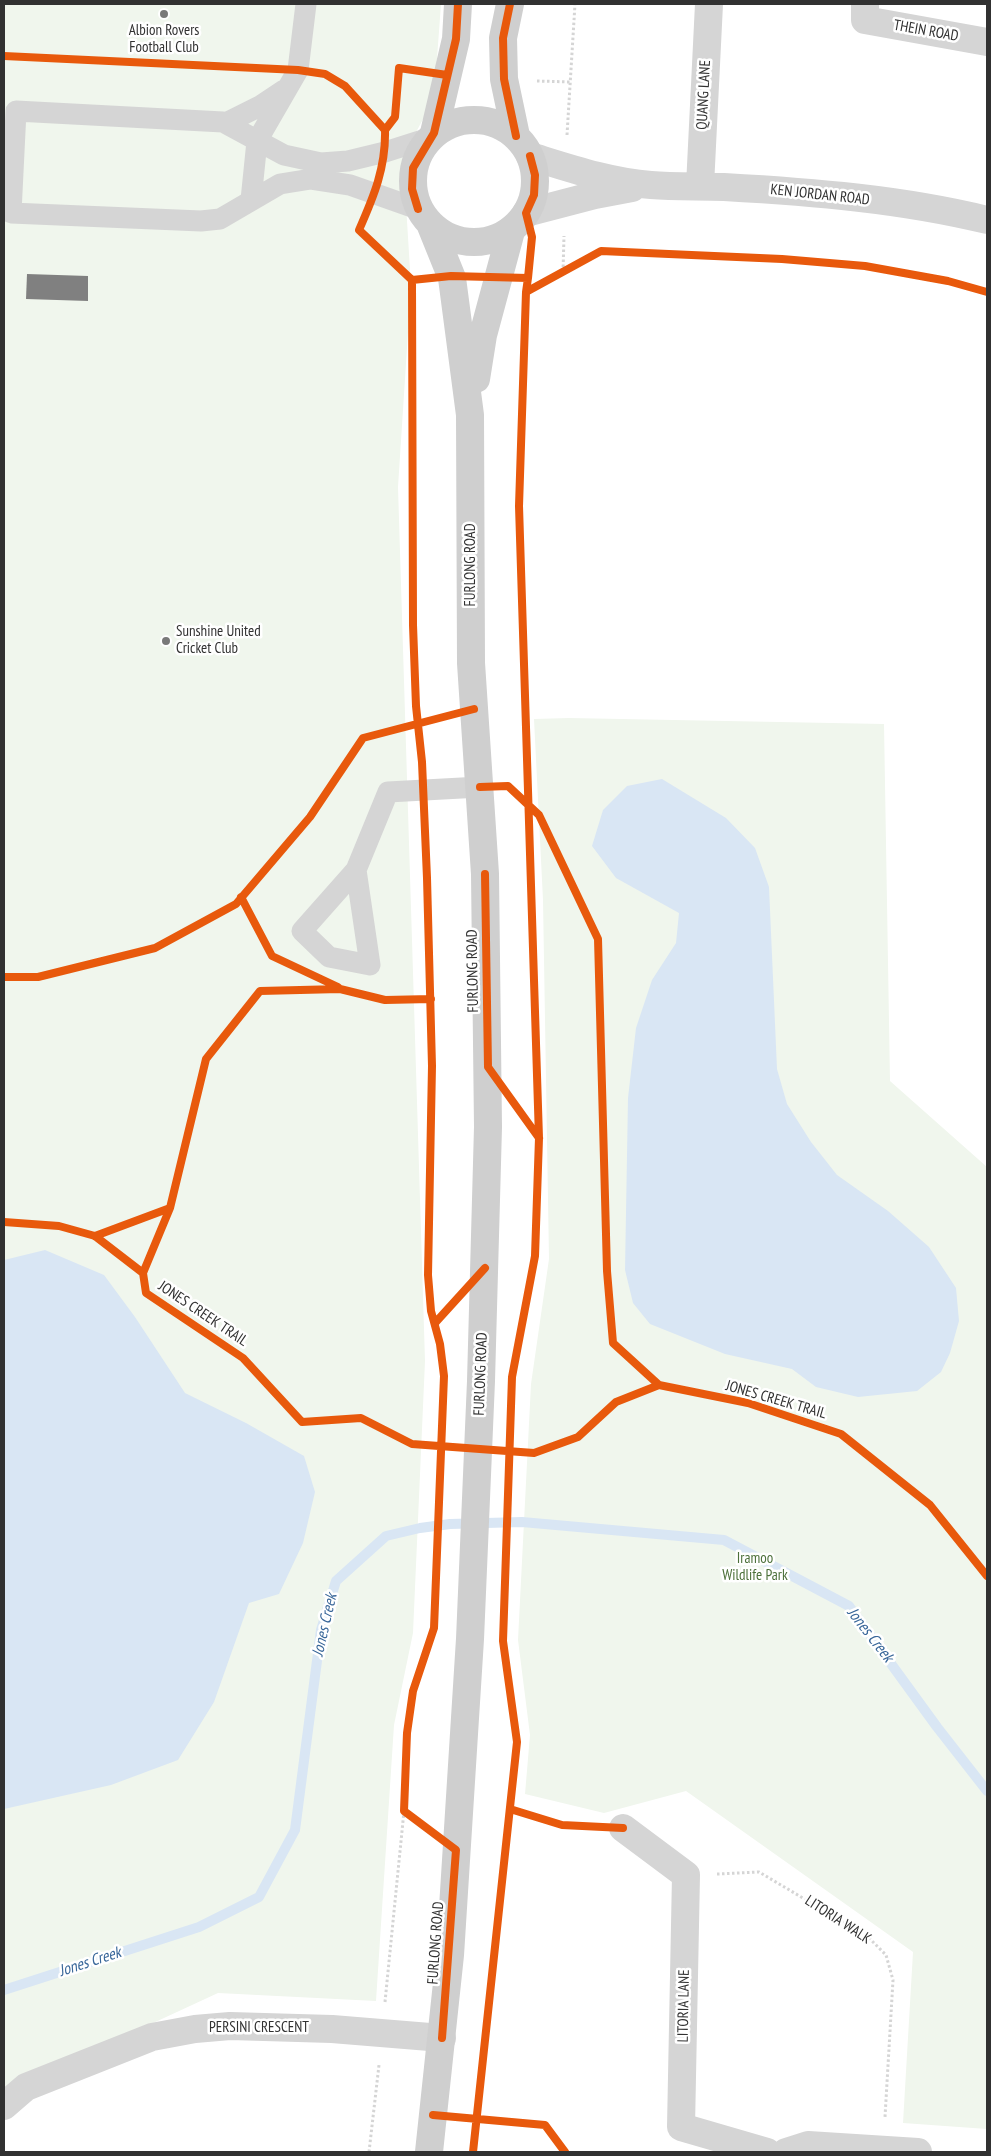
<!DOCTYPE html>
<html>
<head>
<meta charset="utf-8">
<style>
  body { margin:0 }
  #map { position:relative; width:991px; height:2156px; overflow:hidden; background:#fff; font-family:"PT Sans Narrow",sans-serif }
  canvas { display:block }
  .frame { position:absolute; inset:0; border:5px solid #313131; pointer-events:none }
</style>
</head>
<body>
<div id="map">
<canvas width="991" height="2156"></canvas>
<div class="frame"></div>
</div>
<script>
const ctx = document.querySelector('canvas').getContext('2d');
ctx.lineJoin = 'round';
function fillPath(path, color) { ctx.fillStyle = color; ctx.fill(path, 'evenodd'); }
function trace(path, color, width, dash) { ctx.strokeStyle = color; ctx.lineWidth = width; ctx.lineCap = dash ? 'butt' : 'round'; ctx.setLineDash(dash || []); ctx.stroke(path); }
function write(font, color, halo, rows, align = 'center') {
  ctx.font = font + ' "PT Sans Narrow",sans-serif'; ctx.lineWidth = 5; ctx.setLineDash([]); ctx.textBaseline = 'middle'; ctx.strokeStyle = halo; ctx.fillStyle = color; for (const [text, x, y, turn = 0] of rows) {
    ctx.save(); ctx.translate(x, y); ctx.rotate((+turn || 0) * Math.PI / 180); ctx.textAlign = isNaN(turn) ? turn : align; if (halo) ctx.strokeText(text, 0, 0); ctx.fillText(text, 0, 0); ctx.restore();
  }
}
const green = new Path2D(`
  M4,4H441L434,99L403,156L411,286L398,487L425,1361L413,1633L394,1725L376,2001L218,1993L4,2092Z
  M569,718L884,724L890,1081L987,1167V2129L903,2123L913,1952L686,1791L604,1813L525,1794L530,1735L518,1640L531,1384L549,1259L543,900L534,719Z`);
const water = new Path2D(`
  M662,779L726,818L755,848L769,887L777,1069L787,1104L811,1142L837,1175L888,1211L929,1247L956,1288L959,1321L950,1353L941,1372L917,1391L858,1397L816,1387L792,1369L725,1354L650,1324L633,1303L625,1270L628,1098L636,1028L652,980L676,943L679,913L616,878L592,846L603,810L627,786Z
  M45,1250L104,1275L135,1317L185,1393L246,1423L304,1456L315,1492L303,1543L279,1594L249,1603L214,1702L178,1760L111,1785L4,1809V1260Z`);
const stream = new Path2D(`
  M4,1990L199,1927L259,1897L295,1830L321,1630L336,1581L386,1536L420,1528L450,1524L522,1522L724,1540L849,1606L937,1727L987,1791`);
const building = new Path2D(`
  M27,274L88,276V301L26,299Z`);
const path = new Path2D(`
  M537,81L571,82
  M567,135L575,4
  M563,272L564,236
  M717,1874L759,1872L867,1936L886,1955L893,1980L885,2117
  M385,2002L404,1811
  M369,2152L379,2065`);
const lane = new Path2D(`
  M226,123L260,106L284,90
  M251,200L257,141L298,70L306,4
  M418,209L350,185L311,179L280,184L220,219L201,221L11,213L16,111L223,122L284,155L321,163L348,161L385,152L429,138
  M356,870L302,931L329,957L370,965L356,870L388,792L480,787`);
const street = new Path2D(`
  M865,4V20L987,42
  M530,156C569,168 610,182 651,185C675,187 700,186 724,187C812,192 901,199 987,220
  M700,186L709,4
  M526,213L595,195L632,188
  M623,1828L686,1875L681,2127L767,2152
  M4,2106L26,2087L152,2037L195,2029L230,2026L332,2029L442,2038
  M786,2152L808,2145L918,2152`);
const secondary = new Path2D(`
  M510,4L503,38L504,79L516,136
  M413 181a61 61 0 1 1 122 0a61 61 0 1 1-122 0Z
  M434,133L456,39L458,4
  M476,379L483,335L511,231
  M429,2152L450,1955L470,1639L481,1381L488,1127L485,874L471,663L470,415L452,278L431,226`);
const cycleway = new Path2D(`
  M510,4L503,38L504,79L516,136
  M4,56L298,70L325,74L345,86L385,130C386,167 374,196 359,230L412,280L451,276L528,278L526,292
  M385,130L395,117L399,68L447,75
  M418,209L412,189L413,168L434,133L456,39L458,4
  M528,278L532,237L526,213L534,195L535,175L530,156
  M412,280L413,625L416,706L422,762L427,878L432,1066L428,1275L431,1311L440,1344L444,1376L434,1628L413,1691L407,1733L404,1811L456,1850L442,2038
  M480,787L508,786L539,815L598,939L607,1271L613,1343L659,1385
  M485,874L488,1067L539,1138
  M241,897L272,956L338,987
  M4,977H38L155,948L236,904L310,817L363,738L474,709
  M4,1222L59,1226L95,1236L143,1273L146,1293L243,1358L302,1422L361,1418L412,1444L534,1453L578,1437L616,1402L659,1385L748,1403L841,1434L930,1505L987,1576
  M95,1236L170,1208L206,1059L260,991L340,989L385,1000L431,999
  M143,1273L170,1208
  M435,1323L485,1268
  M510,1809L562,1825L623,1828
  M433,2115L545,2125L565,2152
  M473,2152L517,1742L503,1641L512,1377L535,1256L539,1138L519,506L526,292L601,251L782,259L865,266L948,281L987,292`);
const markers = [
  [164,14,5,"#797979"],
  [166,641,5,"#797979"]
];
const poiNames = [
  ["Albion Rovers",164,31],
  ["Football Club",164,48],
  ["Sunshine United",176,632,"left"],
  ["Cricket Club",176,649,"left"]
];
const streetNames = [
  ["THEIN ROAD",926,31,10],
  ["QUANG LANE",704,95,-87],
  ["KEN JORDAN ROAD",820,195,6],
  ["FURLONG ROAD",471,565,-90],
  ["FURLONG ROAD",473,971,-91],
  ["JONES CREEK TRAIL",203,1314,34],
  ["FURLONG ROAD",481,1374,-88],
  ["JONES CREEK TRAIL",776,1400,16],
  ["LITORIA WALK",838,1920,33],
  ["FURLONG ROAD",436,1943,-86],
  ["LITORIA LANE",684,2006,-89],
  ["PERSINI CRESCENT",259,2028]
];
const parkNames = [
  ["Iramoo",755,1559],
  ["Wildlife Park",755,1576]
];
const waterNames = [
  ["Jones Creek",325,1625,-77],
  ["Jones Creek",870,1635,52],
  ["Jones Creek",90,1962,-18]
];
fillPath(green, '#f0f6ed');
fillPath(water, '#d9e6f4');
trace(stream, '#d9e6f4', 10);
fillPath(building, '#808080');
trace(path, '#d5d5d5', 3, [2.5, 2.5]);
trace(lane, '#d5d5d5', 21);
trace(street, '#d5d5d5', 28);
trace(secondary, '#cfcfcf', 28);
trace(cycleway, '#e8590c', 8);
for (const [x, y, r, color] of markers) { const dot = new Path2D(); dot.arc(x, y, r, 0, 2 * Math.PI); ctx.fillStyle = color; ctx.fill(dot); trace(dot, '#fff', 2); }
write('15px', '#313131', '#fff', poiNames);
write('15px', '#313131', '#fff', streetNames);
write('15px', '#4c703a', '#fff', parkNames);
write('italic 16px', '#386699', '#fff', waterNames);
</script>
</body>
</html>
